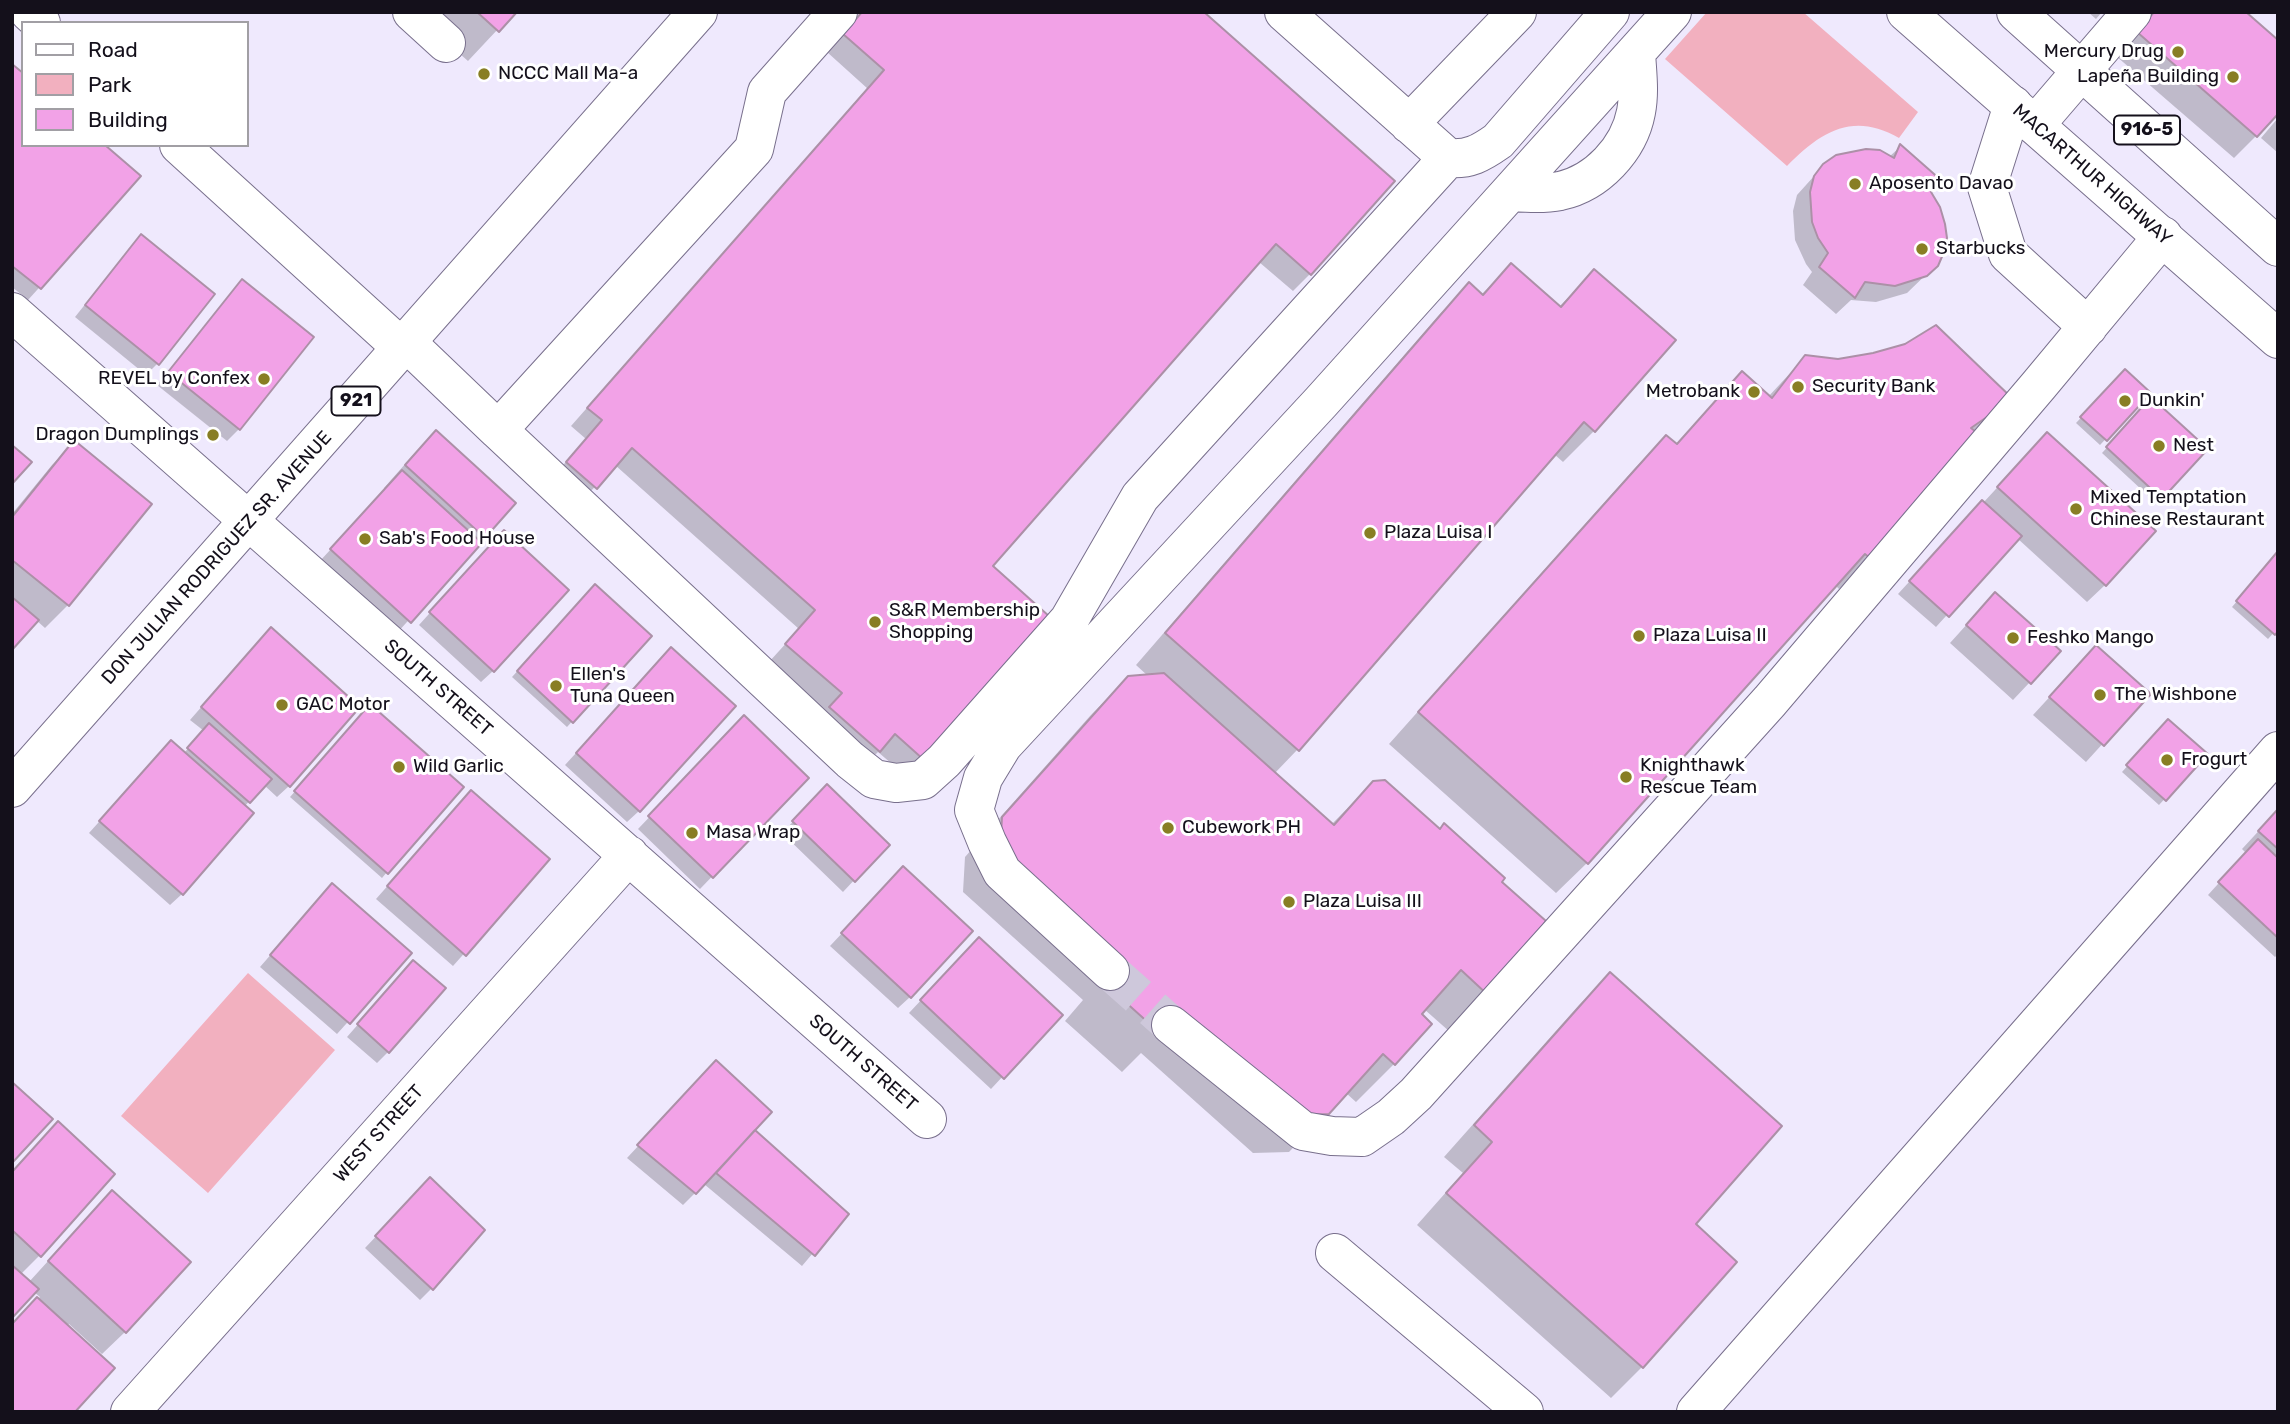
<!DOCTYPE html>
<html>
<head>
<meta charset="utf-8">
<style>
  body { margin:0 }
  #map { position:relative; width:2290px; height:1424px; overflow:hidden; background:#efe9fd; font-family:Rubik,sans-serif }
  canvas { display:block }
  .frame { position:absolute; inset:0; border:14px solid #14101b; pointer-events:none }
  .legend { position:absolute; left:21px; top:21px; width:228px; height:126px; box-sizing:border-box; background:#fff; border:2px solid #a19fa4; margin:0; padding:9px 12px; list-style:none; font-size:21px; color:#14101b }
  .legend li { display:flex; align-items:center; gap:14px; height:35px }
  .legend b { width:35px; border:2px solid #a19fa4 }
</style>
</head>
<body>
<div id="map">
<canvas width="2290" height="1424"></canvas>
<div class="frame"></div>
<ul class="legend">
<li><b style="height:9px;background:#fff"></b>Road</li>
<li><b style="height:19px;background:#f2b0bf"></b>Park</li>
<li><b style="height:19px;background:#f2a2e7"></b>Building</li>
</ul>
</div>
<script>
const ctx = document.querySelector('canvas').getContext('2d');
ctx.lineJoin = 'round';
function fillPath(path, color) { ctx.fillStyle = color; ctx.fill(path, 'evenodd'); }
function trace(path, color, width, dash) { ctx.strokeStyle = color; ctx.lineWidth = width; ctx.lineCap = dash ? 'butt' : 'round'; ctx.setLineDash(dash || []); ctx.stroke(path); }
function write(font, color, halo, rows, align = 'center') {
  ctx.font = font + ' Rubik,sans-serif'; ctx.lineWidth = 6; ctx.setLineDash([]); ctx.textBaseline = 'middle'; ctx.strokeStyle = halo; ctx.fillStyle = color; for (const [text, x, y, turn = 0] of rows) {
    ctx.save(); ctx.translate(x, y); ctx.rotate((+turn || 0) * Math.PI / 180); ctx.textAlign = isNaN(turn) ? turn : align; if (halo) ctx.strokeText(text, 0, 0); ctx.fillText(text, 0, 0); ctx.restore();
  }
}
const green = new Path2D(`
  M1707,12H1803L1918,112L1899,138C1853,111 1820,132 1787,166L1665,59Z
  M248,973L335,1050L208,1193L121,1116Z`);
const shadow = new Path2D(`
  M412,12H514L468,61Z
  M862,12H1201L1310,274L1293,291L1259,262L990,566L1048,617L906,776L878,752L862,768L769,662L799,629L615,465L578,505L550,480L586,439L571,426L868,89L827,52Z
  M2088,12H2102L2096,19Z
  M2153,12H2243L2256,136L2234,158L2116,56Z
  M12,67L23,145L139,177L28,300L12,287Z
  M2278,118V153L2261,138Z
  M1900,147L1928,192L1936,265L1907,293L1876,302L1851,300L1836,314L1803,285L1812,272L1806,264L1795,240L1793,211L1797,195L1824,165L1889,157Z
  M130,248L158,363L146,375L75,317Z
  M1511,265L1559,307L1594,271V431L1563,462L1554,454L1298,749L1274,774L1331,825L1373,782L1500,882L1544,922L1450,1032L1424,1009L1394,1064L1356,1102L1346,1093L1289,1152L1253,1153L1141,1053L1122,1072L1065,1021L1083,1000L963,892L965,857L1090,716L1128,677L1148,676L1136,665L1439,315L1470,284L1481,295Z
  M231,293L311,338L239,429L227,441L157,385Z
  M1806,356L2011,399L1870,558L1839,589L1835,585L1587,863L1556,893L1389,744L1635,468L1666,437L1675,445L1742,374L1768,397Z
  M2125,371L2149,393L2100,445L2076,423Z
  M2151,400L2205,449L2156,503L2102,453Z
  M436,433L484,537L387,644L309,573L385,490L384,488L413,455Z
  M75,442L150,504L68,605L45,628L36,620L12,647V514L52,465Z
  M2030,452L2105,585L2087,602L2017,538L1936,627L1898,594L1971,514L1983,503Z
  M492,544L493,671L481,682L419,625Z
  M2278,553V628L2268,639L2232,607Z
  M595,586L650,636L567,727L512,677Z
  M1978,612L2030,682L2013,700L1950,643Z
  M259,641L289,786L277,797L264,785L244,807L182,894L170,905L89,833L160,754L184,753L204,731L190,720Z
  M660,661L639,811L627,822L565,765Z
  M2079,665L2148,694L2086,762L2033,715Z
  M365,712L387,872L382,878L290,797Z
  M744,718L807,778L700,889L638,829Z
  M2168,721L2205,755L2159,805L2122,772Z
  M827,787L887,845L843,892L782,833Z
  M460,804L548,859L453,966L376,899Z
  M2278,810V954L2275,957L2208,895L2246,853L2242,849Z
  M892,880L910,997L898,1008L830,946Z
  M321,897L410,953L337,1034L260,967Z
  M967,951L1060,1015L991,1089L909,1013Z
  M402,974L388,1052L377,1063L347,1037Z
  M1610,974L1693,1225L1735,1262L1642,1367L1611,1398L1417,1225L1463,1173L1444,1157L1579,1005Z
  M705,1074L752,1130L846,1214L802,1266L704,1184L683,1205L627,1158Z
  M12,1172L40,1255L20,1275L29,1282L90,1215L125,1332L102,1354L69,1324L67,1327L12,1325L40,1297L34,1292L12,1315Z
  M419,1191L431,1289L420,1300L365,1248Z`);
const building = new Path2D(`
  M477,12H517L499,32Z
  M862,12H1204L1395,181L1311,275L1276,244L993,566L1050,617L924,760L895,734L880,752L829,707L842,693L785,644L815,610L632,448L597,489L566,462L602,420L587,408L884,70L843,34Z
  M2154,12H2246L2278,40V114L2257,137L2137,32Z
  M12,64L23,73V145H105L141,176L41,289L12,266Z
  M1900,144L1942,181L1931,192L1940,207L1945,224L1947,238L1944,252L1938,266L1927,276L1895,286L1865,282L1855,298L1819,267L1828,253L1818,238L1812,222L1810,192L1814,176L1823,164L1836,155L1866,149L1880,150L1894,158Z
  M141,234L215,294L159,365L85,305Z
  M1511,263L1561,307L1594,269L1676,340L1595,432L1584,422L1299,751L1165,633L1469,282L1483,295Z
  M242,279L314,337L240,430L168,372Z
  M1936,325L2013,399L1971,428L1981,436L1871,559L1865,554L1588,864L1418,712L1666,435L1677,444L1742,371L1772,398L1805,355L1838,359L1873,353L1905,344Z
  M2125,369L2151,393L2107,441L2080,417Z
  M2151,397L2208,449L2162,499L2106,447Z
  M436,430L516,503L485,538L405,465Z
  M2047,432L2156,531L2106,586L1997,487Z
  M74,440L152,504L69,606L12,560V517Z
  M12,445L32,462L12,484Z
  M402,470L482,543L411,623L330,549Z
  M1982,500L2022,536L1949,617L1909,581Z
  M504,530L569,590L494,672L429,612Z
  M2278,551V631L2275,635L2236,601Z
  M595,584L652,636L573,723L517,671Z
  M1995,592L2061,651L2031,684L1966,625Z
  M12,597L39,620L12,650Z
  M271,627L360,707L290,787L201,707Z
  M2096,645L2151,694L2104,746L2049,697Z
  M671,647L736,706L640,812L576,753Z
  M1164,673L1334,825L1373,781L1385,780L1440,829L1444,823L1505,878L1502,882L1546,921L1489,996L1461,970L1422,1014L1432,1024L1395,1065L1383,1054L1329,1114L1291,1115L1162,1035L1102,981L1000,854L1002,817L1128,676Z
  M370,704L464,787L388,874L294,791Z
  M744,715L809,778L713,878L648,816Z
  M2168,719L2208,754L2166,801L2126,765Z
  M209,723L272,779L250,803L187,748Z
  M171,740L254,813L183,895L99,821Z
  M827,784L890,845L855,882L792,821Z
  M471,790L550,859L466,956L387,886Z
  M2278,809V849L2258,831Z
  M2258,839L2278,858V938L2218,882Z
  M903,866L973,931L911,998L841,933Z
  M332,883L412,953L350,1024L270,955Z
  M979,937L1063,1015L1004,1079L920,1000Z
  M413,960L446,988L389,1053L357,1024Z
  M1610,972L1782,1126L1696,1224L1737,1262L1643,1368L1446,1193L1492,1142L1474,1125Z
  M716,1060L772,1112L696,1194L637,1145Z
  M12,1082L53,1119L12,1163Z
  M58,1121L115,1174L41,1257L12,1230V1172Z
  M755,1130L849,1214L815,1256L716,1173Z
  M430,1177L485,1230L433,1290L375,1236Z
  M112,1190L191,1262L126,1333L48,1261Z
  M12,1265L39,1289L12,1318Z
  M37,1297L115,1368L75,1412H12V1324Z`);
const minorTunnel = new Path2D(`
  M1110,971L1171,1025`);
const minor = new Path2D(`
  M29,12L41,23
  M412,12L446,43
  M1284,12L1448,158C1469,160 1481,153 1498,141L1610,12
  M2013,105L1987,187L2008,254L2088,327
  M1409,124L1517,12
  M2035,125L2132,12
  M179,145L402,348
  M1511,192C1528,193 1544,194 1560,191C1597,183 1629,149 1636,112C1640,92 1637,72 1636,52
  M12,312L927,1119
  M407,343L498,430L754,149L767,92L838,12
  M498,430L850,760L874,779L896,783L923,780L944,761L1069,620L1140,497L1448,158
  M1110,971L1002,872L987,842L974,810L983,778L1003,745L1321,402L1672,12
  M1171,1025L1303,1131L1332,1136L1362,1137L1391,1117L1416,1094L1770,701L2039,385L2163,236
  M1335,1253L1524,1412
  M130,1412L629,855
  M1696,1412L2278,751`);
const major = new Path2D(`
  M1906,12L2278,339
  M2016,12L2278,247
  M12,788L698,12`);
const markers = [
  [2178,52,7,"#887e24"],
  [484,74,7,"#887e24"],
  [2233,77,7,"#887e24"],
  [1855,184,7,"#887e24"],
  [1922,249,7,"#887e24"],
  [264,379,7,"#887e24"],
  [1798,387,7,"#887e24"],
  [1754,392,7,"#887e24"],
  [2125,401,7,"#887e24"],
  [213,435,7,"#887e24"],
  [2159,446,7,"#887e24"],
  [2076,509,7,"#887e24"],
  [1370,533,7,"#887e24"],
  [365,539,7,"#887e24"],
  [875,622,7,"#887e24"],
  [1639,636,7,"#887e24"],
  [2013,638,7,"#887e24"],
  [556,686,7,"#887e24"],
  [2100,695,7,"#887e24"],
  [282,705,7,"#887e24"],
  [2167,760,7,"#887e24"],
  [399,767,7,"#887e24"],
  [1626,777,7,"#887e24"],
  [1168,828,7,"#887e24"],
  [692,833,7,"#887e24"],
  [1289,902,7,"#887e24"]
];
const shields = [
  [2147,130,66],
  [356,401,49]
];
const shieldNames = [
  ["916-5",2147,130],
  ["921",356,401]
];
const poiNames = [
  ["Mercury Drug",2164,52,"right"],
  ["NCCC Mall Ma-a",498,74],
  ["Lapeña Building",2219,77,"right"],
  ["Aposento Davao",1869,184],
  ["Starbucks",1936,249],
  ["REVEL by Confex",250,379,"right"],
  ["Security Bank",1812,387],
  ["Metrobank",1740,392,"right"],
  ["Dunkin'",2139,401],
  ["Dragon Dumplings",199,435,"right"],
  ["Nest",2173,446],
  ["Mixed Temptation",2090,498],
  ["Chinese Restaurant",2090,520],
  ["Plaza Luisa I",1384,533],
  ["Sab's Food House",379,539],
  ["S&R Membership",889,611],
  ["Shopping",889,633],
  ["Plaza Luisa II",1653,636],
  ["Feshko Mango",2027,638],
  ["Ellen's",570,675],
  ["Tuna Queen",570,697],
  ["The Wishbone",2114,695],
  ["GAC Motor",296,705],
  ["Frogurt",2181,760],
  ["Knighthawk",1640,766],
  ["Rescue Team",1640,788],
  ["Wild Garlic",413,767],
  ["Cubework PH",1182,828],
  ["Masa Wrap",706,833],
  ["Plaza Luisa III",1303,902]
];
const streetNames = [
  ["MACARTHUR HIGHWAY",2092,175,41],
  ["DON JULIAN RODRIGUEZ SR. AVENUE",217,558,-48],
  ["SOUTH STREET",438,688,41],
  ["SOUTH STREET",863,1063,41],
  ["WEST STREET",379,1134,-48]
];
fillPath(green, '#f2b0bf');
fillPath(shadow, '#0003');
fillPath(building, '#f2a2e7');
trace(building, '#ac90a7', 2);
trace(minorTunnel, '#cec8db', 38, [38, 19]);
trace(minor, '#786f8c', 40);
trace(major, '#786f8c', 40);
trace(minor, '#fff', 38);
trace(major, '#fff', 38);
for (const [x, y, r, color] of markers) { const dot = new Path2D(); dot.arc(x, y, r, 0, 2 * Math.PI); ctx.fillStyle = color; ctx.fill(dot); trace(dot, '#fff', 2.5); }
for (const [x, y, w] of shields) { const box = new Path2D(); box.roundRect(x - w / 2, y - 14.5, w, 29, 5); ctx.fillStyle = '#fff'; ctx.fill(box); trace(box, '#14101b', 2); }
write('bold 18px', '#14101b', null, shieldNames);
write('19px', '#14101b', '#fff', poiNames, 'left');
write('19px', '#14101b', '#fff', streetNames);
</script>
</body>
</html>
